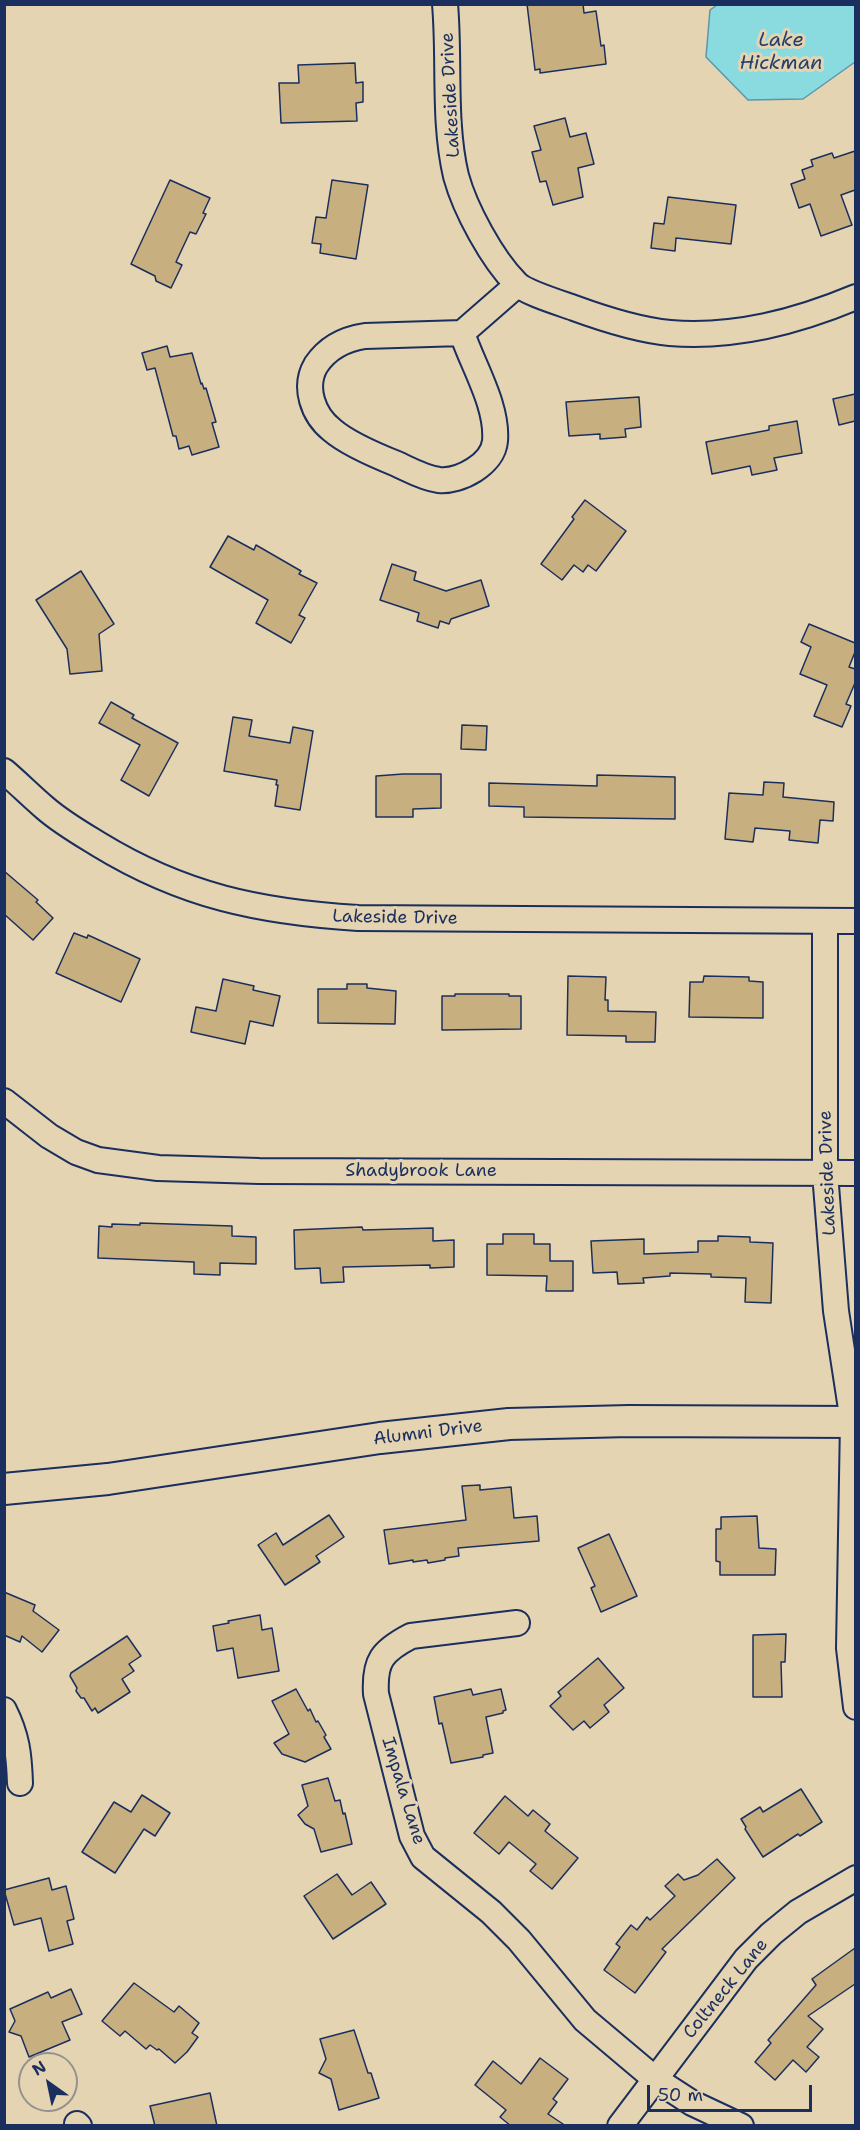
<!DOCTYPE html>
<html>
<head>
<meta charset="utf-8">
<style>
  body { margin:0 }
  #map { position:relative; width:860px; height:2130px; overflow:hidden; background:#e5d4b1; font-family:"Shantell Sans",sans-serif }
  canvas { display:block }
  .frame { position:absolute; inset:0; border:6px solid #1b2f5e; pointer-events:none }
  .north { position:absolute; left:18px; top:2052px; width:60px; height:60px; box-sizing:border-box; background:#e5d4b1; border:2px solid #949290; border-radius:50%; rotate:327deg; font-size:16px; font-weight:700; line-height:24px; text-align:center; color:#1b2f5e }
  .north::after { content:''; display:block; margin:auto; width:21px; height:27px; background:#1b2f5e; clip-path:polygon(50% 0,100% 100%,50% 72%,0 100%) }
  .scale { position:absolute; left:647px; top:2085px; width:165px; height:27px; box-sizing:border-box; border:3px solid #1b2f5e; border-top:0; padding-left:8px; font-size:18px; line-height:21px; white-space:nowrap; color:#1b2f5e; -webkit-text-stroke:4px #e5d4b1; paint-order:stroke }
</style>
</head>
<body>
<div id="map">
<canvas width="860" height="2130"></canvas>
<div class="frame"></div>
<div class="north">N</div>
<div class="scale">50 m</div>
</div>
<script>
const ctx = document.querySelector('canvas').getContext('2d');
ctx.lineJoin = 'round';
function fillPath(path, color) { ctx.fillStyle = color; ctx.fill(path, 'evenodd'); }
function trace(path, color, width, dash) { ctx.strokeStyle = color; ctx.lineWidth = width; ctx.lineCap = dash ? 'butt' : 'round'; ctx.setLineDash(dash || []); ctx.stroke(path); }
function write(font, color, halo, rows, align = 'center') {
  ctx.font = font + ' "Shantell Sans",sans-serif'; ctx.lineWidth = 6; ctx.setLineDash([]); ctx.textBaseline = 'middle'; ctx.strokeStyle = halo; ctx.fillStyle = color; for (const [text, x, y, turn = 0] of rows) {
    ctx.save(); ctx.translate(x, y); ctx.rotate((+turn || 0) * Math.PI / 180); ctx.textAlign = isNaN(turn) ? turn : align; if (halo) ctx.strokeText(text, 0, 0); ctx.fillText(text, 0, 0); ctx.restore();
  }
}
const water = new Path2D(`
  M717,5H855V62L803,99L748,100L706,57L710,10Z`);
const building = new Path2D(`
  M527,4H583L584,13L596,11L601,46L604,45L606,64L540,73V69L535,70Z
  M355,63L356,83L363,82V102L356,103L357,121L281,123L279,83H299L298,65Z
  M565,118L570,137L586,133L594,164L578,168L583,197L553,205L546,181L540,182L532,152L541,150L534,126Z
  M855,151V190L841,195L852,225L821,236L810,204L799,208L791,184L805,179L802,170L813,166L811,160L832,153L834,158Z
  M170,180L210,198L203,213L206,214L196,234L190,232L176,262L182,265L171,288L156,281L155,276L131,264Z
  M332,180L368,185L356,259L320,253L321,244L312,243L316,217L326,218Z
  M668,197L736,205L731,244L676,238L675,251L651,248L654,223L664,224Z
  M167,346L170,357L192,353L201,384L202,383L204,389L206,388L216,422L212,423L219,447L192,455L189,446L179,449L176,436H173L155,368L147,370L142,353Z
  M855,394V421L839,425L833,399Z
  M639,397L641,427L625,429L626,437L600,439V434L569,436L566,402Z
  M797,421L802,453L774,458L777,470L752,475L750,466L712,474L706,442L769,430V426Z
  M585,500L626,531L596,571L588,565L583,572L574,565L562,580L541,564L574,519L572,517Z
  M228,536L254,550L256,545L301,571L299,574L317,583L299,615L305,618L291,643L256,623L268,600L210,567Z
  M392,564L416,572L414,580L446,591L481,580L489,606L451,619L449,624L440,621L438,628L417,621L419,613L380,600Z
  M81,571L114,624L99,634L102,671L70,674L67,649L36,600Z
  M809,624L855,643V652L849,667L855,669V683L846,704L851,706L842,727L814,716L827,685L800,674L811,647L801,642Z
  M111,702L134,715L132,718L178,743L149,796L121,780L140,745L99,723Z
  M233,717L252,720L249,736L290,743L293,727L313,731L300,810L275,806L278,785H276L277,780L224,771Z
  M462,725L487,726L486,750L461,749Z
  M403,774H441V808L413,809V817H376V776Z
  M597,775L675,777V819L524,817V807L489,806V783L597,786Z
  M764,782L784,783L783,797L834,802L833,821L820,820L818,843L789,840L790,831L755,828L753,842L725,839L729,793L763,795Z
  M4,871L38,900L36,902L53,918L33,940L4,914Z
  M74,933L87,938L88,935L140,959L121,1002L56,973Z
  M568,976L606,977L605,1000H608V1011L656,1012L655,1042H626V1036L567,1035Z
  M704,976L749,977V981L763,982V1018L689,1017L690,982H703Z
  M223,979L254,986L253,990L280,996L273,1026L250,1021L245,1044L191,1032L196,1007L216,1011Z
  M347,984H367V988L396,991L395,1024L318,1023V989H347Z
  M455,994H509V996H521V1029L442,1030V996H455Z
  M140,1223L232,1226V1236L256,1237V1264L220,1263V1275L194,1274V1262L98,1258L99,1226L112,1227V1224L140,1225Z
  M362,1227L363,1230L433,1228V1241L454,1240V1267L430,1268V1265L343,1267L344,1282L321,1283L320,1268L295,1269L294,1230Z
  M503,1234H534V1244H550V1261H573V1291H546L547,1276L487,1275V1244H503Z
  M718,1236L750,1237V1242L773,1243L771,1303L745,1302L746,1278L711,1277V1274L670,1273V1276L643,1278L644,1283L618,1284L617,1272L593,1273L591,1241L644,1239V1254L698,1252V1241H718Z
  M480,1485V1490L511,1487L514,1518L537,1516L539,1541L458,1548L459,1556L445,1558V1560L428,1563L427,1560L413,1562V1560L389,1564L384,1530L466,1520L462,1486Z
  M329,1515L344,1537L316,1556L320,1562L285,1585L258,1545L276,1533L283,1545Z
  M757,1516L759,1548L776,1549L775,1575H720V1562L716,1561V1529H721V1517Z
  M609,1534L637,1596L601,1612L591,1588L595,1586L578,1548Z
  M4,1592L35,1605L33,1611L59,1630L42,1652L22,1636L20,1642L4,1635Z
  M260,1615L262,1630L272,1628L279,1671L238,1678L233,1648L217,1651L213,1626L229,1623L228,1621Z
  M786,1634L785,1662H781L782,1697H753V1635Z
  M127,1636L141,1656L129,1664L134,1671L122,1679L130,1692L98,1713L95,1708L92,1711L84,1698H81L76,1691L77,1688L70,1676L71,1673Z
  M598,1658L624,1688L604,1705L609,1712L590,1728L584,1721L573,1730L550,1706L561,1696L558,1692Z
  M296,1689L308,1711L310,1709L316,1722L318,1721L326,1735L324,1737L331,1749L305,1762L282,1754L274,1743L289,1734L272,1701Z
  M471,1689L473,1695L501,1689L506,1710L503,1711V1713L486,1717L493,1753L483,1755V1757L451,1763L442,1723L439,1724L434,1697Z
  M328,1778L335,1801L340,1800L343,1814L345,1813L352,1844L321,1852L314,1829L305,1824L298,1815L308,1806L302,1785Z
  M801,1789L822,1822L800,1836L798,1834L763,1857L745,1829L746,1827L741,1819L760,1807L763,1812Z
  M142,1795L170,1813L155,1836L144,1829L115,1873L82,1852L114,1802L131,1812Z
  M505,1796L528,1816L533,1810L550,1824L545,1831L578,1858L552,1889L530,1871L536,1864L509,1842L499,1854L474,1833Z
  M717,1859L735,1878L662,1949L666,1952L635,1993L604,1970L620,1947L616,1944L631,1925L637,1930L647,1917L650,1920L675,1896L665,1886L678,1874L684,1880L698,1875Z
  M337,1874L352,1895L371,1882L386,1904L333,1939L304,1896Z
  M49,1878L52,1890L66,1886L74,1919L67,1921L73,1944L49,1951L41,1918L14,1925L4,1890Z
  M855,1948V1984L808,2016L823,2029L807,2047L819,2057L806,2072L793,2060L775,2080L755,2062L771,2043L768,2040L816,1985L812,1979Z
  M134,1983L174,2012L179,2006L199,2023L192,2033L198,2037L187,2052L175,2063L159,2049L157,2050L150,2045L146,2049L125,2031L120,2036L102,2021Z
  M71,1989L82,2014L62,2022L70,2040L29,2057L21,2036L9,2032L15,2021L10,2009L48,1992L51,1998Z
  M354,2030L368,2073H371L379,2098L339,2110L331,2079L319,2073L326,2059L320,2039Z
  M540,2058L568,2079L553,2099L557,2102L548,2114L566,2126H511L500,2117L506,2110L475,2085L493,2061L521,2084Z
  M210,2093L217,2126H155L150,2106Z`);
const minor = new Path2D(`
  M445,4C450,61 443,121 456,176C465,209 492,259 516,283C524,292 560,303 574,308C604,319 638,330 670,333C735,338 796,322 856,297
  M462,333C473,366 498,406 495,441C493,464 460,482 439,480C424,478 410,470 397,464C377,456 348,444 332,430C313,415 303,387 316,365C328,347 345,339 365,336Z
  M462,333L517,285
  M4,771C18,783 31,796 45,808C61,822 80,833 98,844C183,896 260,912 358,918L856,921
  M825,922V1173L836,1311L853,1422
  M4,1101L49,1136L76,1152L98,1160L158,1168L259,1171L856,1173
  M855,1407L853,1422L849,1648L856,1707
  M517,1623L411,1636C382,1651 374,1661 376,1694L412,1836L423,1857L491,1912L519,1940L585,2020L655,2079L692,2103L741,2126
  M4,1710C17,1736 19,1754 20,1783
  M77,2124L79,2126
  M620,2126L746,1959L771,1934L798,1912L856,1878`);
const major = new Path2D(`
  M4,1489L108,1479L380,1438L509,1424L629,1421L856,1422`);
const streetNames = [
  ["Lakeside Drive",451,95,-93],
  ["Lakeside Drive",395,918,1],
  ["Shadybrook Lane",421,1171],
  ["Lakeside Drive",828,1173,-92],
  ["Alumni Drive",428,1433,-7],
  ["Impala Lane",403,1791,73],
  ["Coltneck Lane",726,1989,-51]
];
const waterNames = [
  ["Lake",781,41],
  ["Hickman",781,64]
];
fillPath(water, '#89dbe0');
trace(water, '#5d96ac', 1.5);
fillPath(building, '#c8af7f');
trace(building, '#1b2f5e', 1.5);
trace(minor, '#1b2f5e', 28);
trace(major, '#1b2f5e', 34);
trace(minor, '#e5d4b1', 24);
trace(major, '#e5d4b1', 30);
write('18px', '#1b2f5e', '#e5d4b1', streetNames);
write('italic 20px', '#26406b', '#e5d4b1', waterNames);
</script>
</body>
</html>
